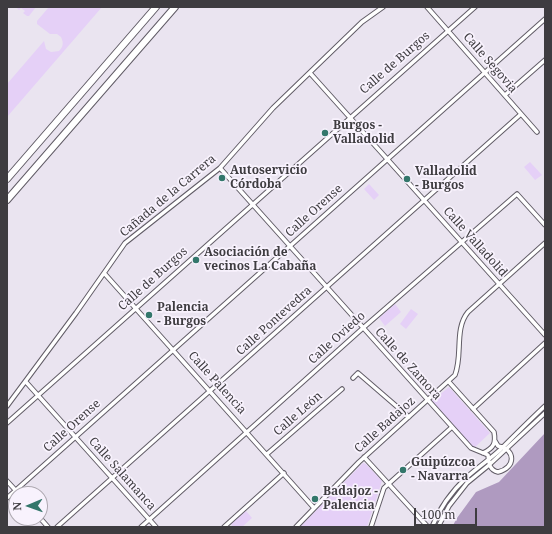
<!DOCTYPE html>
<html>
<head>
<meta charset="utf-8">
<style>
  body { margin:0 }
  #map { position:relative; width:552px; height:534px; overflow:hidden; background:#eae4f0; font-family:"Noto Serif",serif }
  canvas { display:block }
  .frame { position:absolute; inset:0; border:8px solid #3e3c40; pointer-events:none }
  .north { position:absolute; left:8px; top:486px; width:40px; height:40px; box-sizing:border-box; background:#f8f2fd; border:1px solid #aea9b1; border-radius:50%; rotate:268deg; font-size:11px; font-weight:700; line-height:16px; text-align:center; color:#3e3c40 }
  .north::after { content:''; display:block; margin:auto; width:14px; height:18px; background:#33776b; clip-path:polygon(50% 0,100% 100%,50% 72%,0 100%) }
  .scale { position:absolute; left:414px; top:508px; width:63px; height:18px; box-sizing:border-box; border:2px solid #3e3c40; border-top:0; padding-left:5px; font-size:12px; line-height:14px; white-space:nowrap; color:#3e3c40; -webkit-text-stroke:3px #f8f2fd; paint-order:stroke }
</style>
</head>
<body>
<div id="map">
<canvas width="552" height="534"></canvas>
<div class="frame"></div>
<div class="north">N</div>
<div class="scale">100 m</div>
</div>
<script>
const ctx = document.querySelector('canvas').getContext('2d');
ctx.lineJoin = 'round';
function fillPath(path, color) { ctx.fillStyle = color; ctx.fill(path, 'evenodd'); }
function trace(path, color, width, dash) { ctx.strokeStyle = color; ctx.lineWidth = width; ctx.lineCap = dash ? 'butt' : 'round'; ctx.setLineDash(dash || []); ctx.stroke(path); }
function write(font, color, halo, rows, align = 'center') {
  ctx.font = font + ' "Noto Serif",serif'; ctx.lineWidth = 3.5; ctx.setLineDash([]); ctx.textBaseline = 'middle'; ctx.strokeStyle = halo; ctx.fillStyle = color; for (const [text, x, y, turn = 0] of rows) {
    ctx.save(); ctx.translate(x, y); ctx.rotate((+turn || 0) * Math.PI / 180); ctx.textAlign = isNaN(turn) ? turn : align; if (halo) ctx.strokeText(text, 0, 0); ctx.fillText(text, 0, 0); ctx.restore();
  }
}
const green = new Path2D(`
  M16,7H36L29,16H27L23,13L25,11L21,8L19,10Z
  M49,7H102L7,117V84L44,41L46,49L51,52L59,51C63,47 64,43 61,37L57,34H50L37,24V21Z
  M530,162L542,175L535,180L524,167Z
  M369,184L379,195L374,200L364,189Z
  M395,304L401,312L385,326L379,318Z
  M411,309L418,314L406,329L400,324Z
  M449,387L490,433L474,448L432,401Z
  M363,463L366,464L382,481L367,527H300Z
  M246,511L252,518L242,527H233L231,524Z`);
const forest = new Path2D(`
  M545,433V527H452L457,518L476,492L499,482Z`);
const minor = new Path2D(`
  M427,7L537,132
  M310,73L545,335
  M505,95L545,60
  M220,168L471,448L488,455C489,463 489,470 498,472C516,468 516,449 498,446L495,441
  M104,273L314,508
  M353,378L358,373L409,417
  M26,382L156,527
  M449,382L494,432C496,443 494,448 483,453
  M7,406L76,313L125,243L220,168L273,108L362,22L383,7
  M473,409L545,343
  M7,423L475,7
  M267,454L342,389
  M364,457L428,527
  M7,481L19,494
  M7,498L545,19
  M40,518L48,527
  M57,527L521,114
  M141,527L363,328L517,194L545,225
  M224,527L284,473
  M296,527L359,462L455,375C463,355 454,329 468,312L545,243
  M371,527L384,488L452,427
  M432,527C440,507 452,491 467,477C479,466 492,458 503,447C517,433 531,419 545,406
  M438,527L449,506L467,483L489,465L545,413`);
const motorway = new Path2D(`
  M7,179L156,7
  M7,200L175,7`);
const markers = [
  [325,133,4,"#33776b"],
  [222,178,4,"#33776b"],
  [407,179,4,"#33776b"],
  [196,260,4,"#33776b"],
  [149,315,4,"#33776b"],
  [403,470,4,"#33776b"],
  [315,499,4,"#33776b"]
];
const streetNames = [
  ["Calle de Burgos",395,63,-41],
  ["Calle Segovia",490,63,49],
  ["Cañada de la Carrera",168,196,-40],
  ["Calle Orense",314,211,-42],
  ["Calle Valladolid",475,242,48],
  ["Calle de Burgos",153,279,-42],
  ["Calle Pontevedra",274,321,-42],
  ["Calle Oviedo",337,338,-42],
  ["Calle de Zamora",408,364,48],
  ["Calle Palencia",217,383,48],
  ["Calle León",298,414,-41],
  ["Calle Badajoz",385,425,-42],
  ["Calle Orense",72,426,-42],
  ["Calle Salamanca",122,474,48]
];
const poiNames = [
  ["Burgos -",333,126],
  ["Valladolid",333,140],
  ["Autoservicio",230,171],
  ["Córdoba",230,185],
  ["Valladolid",415,172],
  ["- Burgos",415,186],
  ["Asociación de",204,253],
  ["vecinos La Cabaña",204,267],
  ["Palencia",157,308],
  ["- Burgos",157,322],
  ["Guipúzcoa",411,463],
  ["- Navarra",411,477],
  ["Badajoz -",323,492],
  ["Palencia",323,506]
];
fillPath(green, '#e5d0f7');
fillPath(forest, '#af9ac0');
trace(minor, '#615c66', 5.5);
trace(motorway, '#615c66', 8);
trace(minor, '#fff', 3.5);
trace(motorway, '#fff', 6);
for (const [x, y, r, color] of markers) { const dot = new Path2D(); dot.arc(x, y, r, 0, 2 * Math.PI); ctx.fillStyle = color; ctx.fill(dot); trace(dot, '#f8f2fd', 1.5); }
write('12px', '#3e3c40', '#f8f2fd', streetNames);
write('bold 12px', '#3e3c40', '#f8f2fd', poiNames, 'left');
</script>
</body>
</html>
